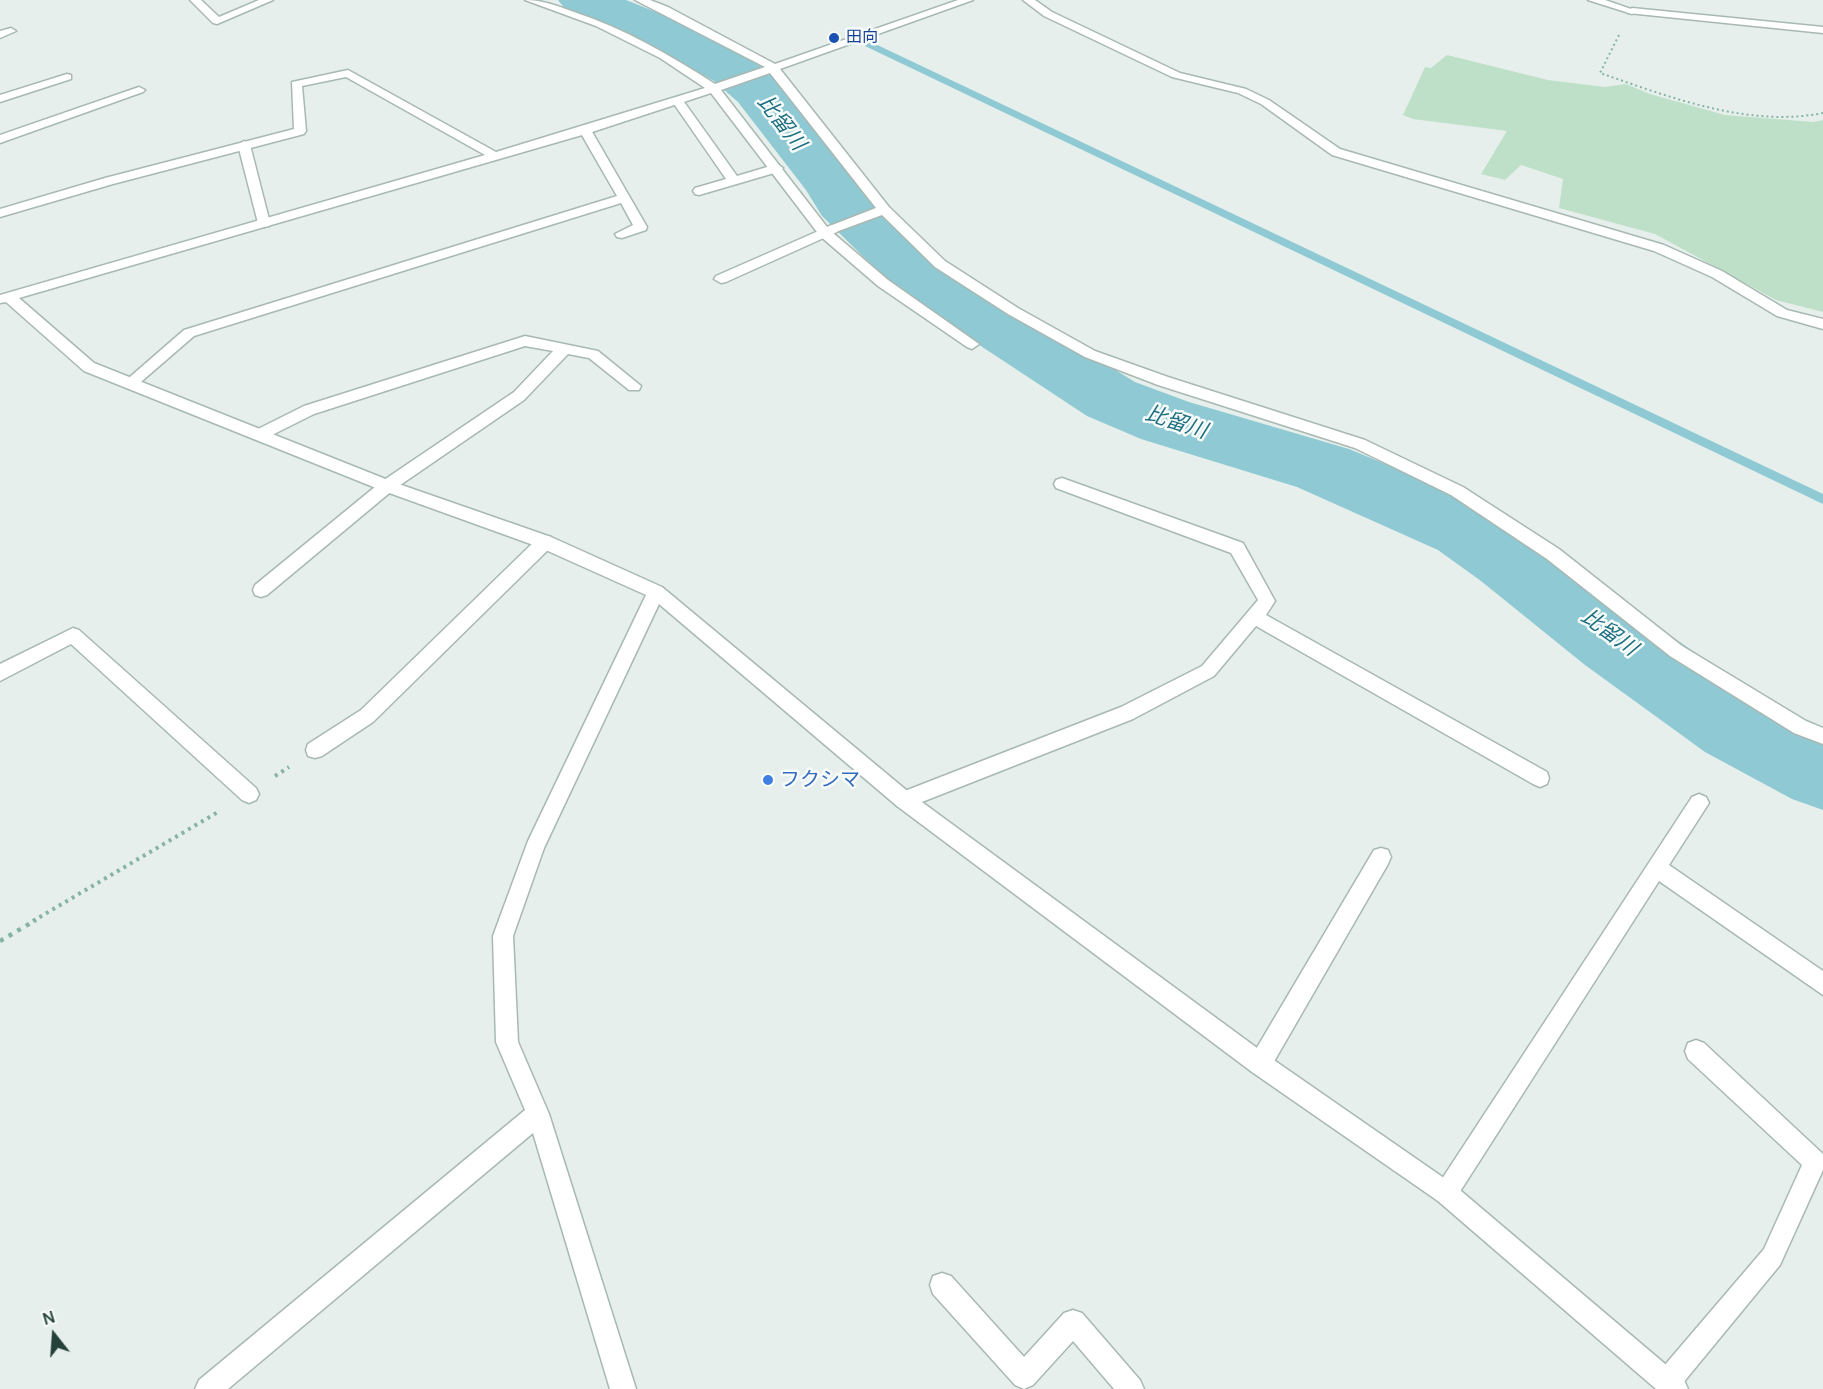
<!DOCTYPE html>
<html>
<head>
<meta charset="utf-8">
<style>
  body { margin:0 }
  #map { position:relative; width:1823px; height:1389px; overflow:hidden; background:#e6efeb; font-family:Manrope,sans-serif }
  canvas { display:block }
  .north { position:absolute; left:24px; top:1305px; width:60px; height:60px; -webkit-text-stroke:4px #f7fbf9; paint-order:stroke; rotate:343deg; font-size:16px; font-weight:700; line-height:24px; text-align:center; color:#24423a }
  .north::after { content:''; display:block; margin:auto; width:21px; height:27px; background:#24423a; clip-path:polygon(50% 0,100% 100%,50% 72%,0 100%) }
</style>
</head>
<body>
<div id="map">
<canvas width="1823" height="1389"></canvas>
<div class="north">N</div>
</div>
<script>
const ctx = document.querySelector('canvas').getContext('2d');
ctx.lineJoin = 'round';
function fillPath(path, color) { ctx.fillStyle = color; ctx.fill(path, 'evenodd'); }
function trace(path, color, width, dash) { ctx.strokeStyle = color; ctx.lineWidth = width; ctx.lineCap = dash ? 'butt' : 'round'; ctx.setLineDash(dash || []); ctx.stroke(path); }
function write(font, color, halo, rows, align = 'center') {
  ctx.font = font + ' Manrope,"Noto Sans JP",sans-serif'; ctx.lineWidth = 5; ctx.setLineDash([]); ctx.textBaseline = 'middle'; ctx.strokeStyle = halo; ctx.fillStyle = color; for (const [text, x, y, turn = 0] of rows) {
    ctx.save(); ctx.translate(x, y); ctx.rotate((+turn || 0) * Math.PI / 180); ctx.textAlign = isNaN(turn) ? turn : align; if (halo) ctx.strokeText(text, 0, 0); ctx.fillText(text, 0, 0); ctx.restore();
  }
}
const green = new Path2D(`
  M1447,55L1548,80L1605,87L1626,84L1650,94L1725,115L1814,122L1823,120V312L1776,300L1655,234L1559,208L1563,179L1521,165L1505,180L1481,174L1507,131L1413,119L1403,115L1425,67L1431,68Z`);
const stream = new Path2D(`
  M865,42H871L1823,494V504L865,46Z`);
const river = new Path2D(`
  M558,0H626L686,24L752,59L776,80L853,173L866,192L943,264L1135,382L1189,402L1349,449L1492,508L1643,617L1765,700L1823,728V810L1792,799L1705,752L1585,665L1481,581L1438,550L1297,487L1141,439L1087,416L899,292L822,216L806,190L738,102L714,81L650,46L566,10Z`);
const pathFar2 = new Path2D(`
  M1619,35L1600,73C1670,97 1748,128 1823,113`);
const pathFar1 = new Path2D(`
  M275,776L289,767
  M33,921L218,812`);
const path = new Path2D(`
  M0,941L36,920`);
const lane = new Path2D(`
  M1632,8L1823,27V33L1628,13L1627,11Z
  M11,28L16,31L0,38V31Z
  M67,74L71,75V79L0,102V95Z
  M139,87L145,90L143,92L0,143V135Z
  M678,98L682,99L737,176L777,164L783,168L781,171L699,195L695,194L693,191L695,188L726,179L672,101Z
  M585,126L591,130L647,227L646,230L622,238L617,237L615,234L633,225L621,203L194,336L135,387L130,388L123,383L184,330L617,196L579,130Z
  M244,141L250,145L270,223L269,226L264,227L258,223L238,145Z
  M832,225L839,229L837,232L726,282L721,283L714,279L716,276Z
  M525,336L598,351L641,386L639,390H629L589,358L568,354L524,400L393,490L267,595L261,597L255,595L253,590L255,585L381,482L514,392L553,351L525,346L314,414L264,439H254L251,435L254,431L304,406Z
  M1062,478L1243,543L1275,601L1266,615L1547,772L1549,778L1547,784L1540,787L1533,784L1256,626L1214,676L1133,719L904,809L897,806L894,800L897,794L1121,707L1202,666L1258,600L1231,553L1056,488L1054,484L1056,480Z
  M545,536L551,537L553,542L551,547L373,722L322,756L315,758L308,756L306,750L308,744L361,710L539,537Z
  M73,628L79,630L256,788L259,794L256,800L249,803L242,800L71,644L0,681V664Z
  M1699,794L1706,797L1709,803L1669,865L1823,971V995L1659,881L1454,1201L1446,1205L1438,1201L1434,1193L1438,1185L1692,797Z
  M1381,848L1388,850L1391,857L1388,864L1268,1072L1260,1075L1252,1072L1249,1064L1252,1056L1374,850Z
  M1696,1040L1704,1043L1823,1154V1170L1780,1265L1678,1389H1657L1654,1382L1658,1373L1764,1249L1802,1165L1688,1059L1685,1051L1688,1043Z
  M942,1273L951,1276L1024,1357L1064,1313L1073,1310L1082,1313L1140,1380L1144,1389H1114L1073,1341L1033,1385L1024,1389L1015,1385L933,1294L930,1285L933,1276Z`);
const street = new Path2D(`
  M190,0H201L219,17L259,0H273L217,24L213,23Z
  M525,0C543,0 557,6 574,12C625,29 670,55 715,84L765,67L635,0H650L668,7L775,64L958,0H973L780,69L889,207L945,261L1018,308L1095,351L1168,377L1365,440L1463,487L1559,549L1682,646L1806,721L1823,728V744L1794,733L1670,656L1547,559L1451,495L1355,448L1158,385L1085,357L1008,314L935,267L882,215L833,233L888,280L979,344L972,349L967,347L878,286L820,236L711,93L589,133L19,298L94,363L393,482L551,537L662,587L911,794L1268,1056L1454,1185L1684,1380L1688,1389H1656L1438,1201L1252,1072L897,806L659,604L544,848L513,936L518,1042L549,1114L636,1389H610L533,1133L228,1389H195L199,1380L525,1110L496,1042L493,936L528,841L646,595L539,547L381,490L84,371L6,302L0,303V295L485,155L346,77L302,86L306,131L304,134L113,184L0,217V209L105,178L294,129L292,82L348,70L496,152L705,88L660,58L596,26ZM770,73L876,208L827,227L721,90Z
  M1023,0H1035L1052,12L1180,73L1246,89L1269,100L1340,149L1664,245L1722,271L1787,310L1823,319V329L1777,316L1712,277L1654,251L1332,155L1261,104L1238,93L1172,77L1044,16Z
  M1588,0H1605L1637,11L1632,14Z`);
const markers = [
  [834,38,6,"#1a4fb4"],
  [768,780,6,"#3f7fe0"]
];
const farTransitnames = [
  ["田向",846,38]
];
const shopNames = [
  ["フクシマ",780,780]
];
const waterNames = [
  ["比留川",781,123,52],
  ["比留川",1176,423,18],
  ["比留川",1609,633,36]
];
fillPath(green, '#bfe0c8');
fillPath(stream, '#8ec9d4');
fillPath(river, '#8ec9d4');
trace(lane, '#a8b8b2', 3);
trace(street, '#a8b8b2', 3);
trace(pathFar2, '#86b3a5', 2, [2, 3]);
trace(pathFar1, '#86b3a5', 4, [3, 4.5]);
trace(path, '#86b3a5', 4.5, [4, 6]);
fillPath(lane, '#fff');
fillPath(street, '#fff');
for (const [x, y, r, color] of markers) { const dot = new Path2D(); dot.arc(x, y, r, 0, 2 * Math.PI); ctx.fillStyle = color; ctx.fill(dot); trace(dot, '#f7fbf9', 2); }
write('16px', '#164399', '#f7fbf9', farTransitnames, 'left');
write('20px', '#366cbe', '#f7fbf9', shopNames, 'left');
write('italic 21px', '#1c6f80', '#f7fbf9', waterNames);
</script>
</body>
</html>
